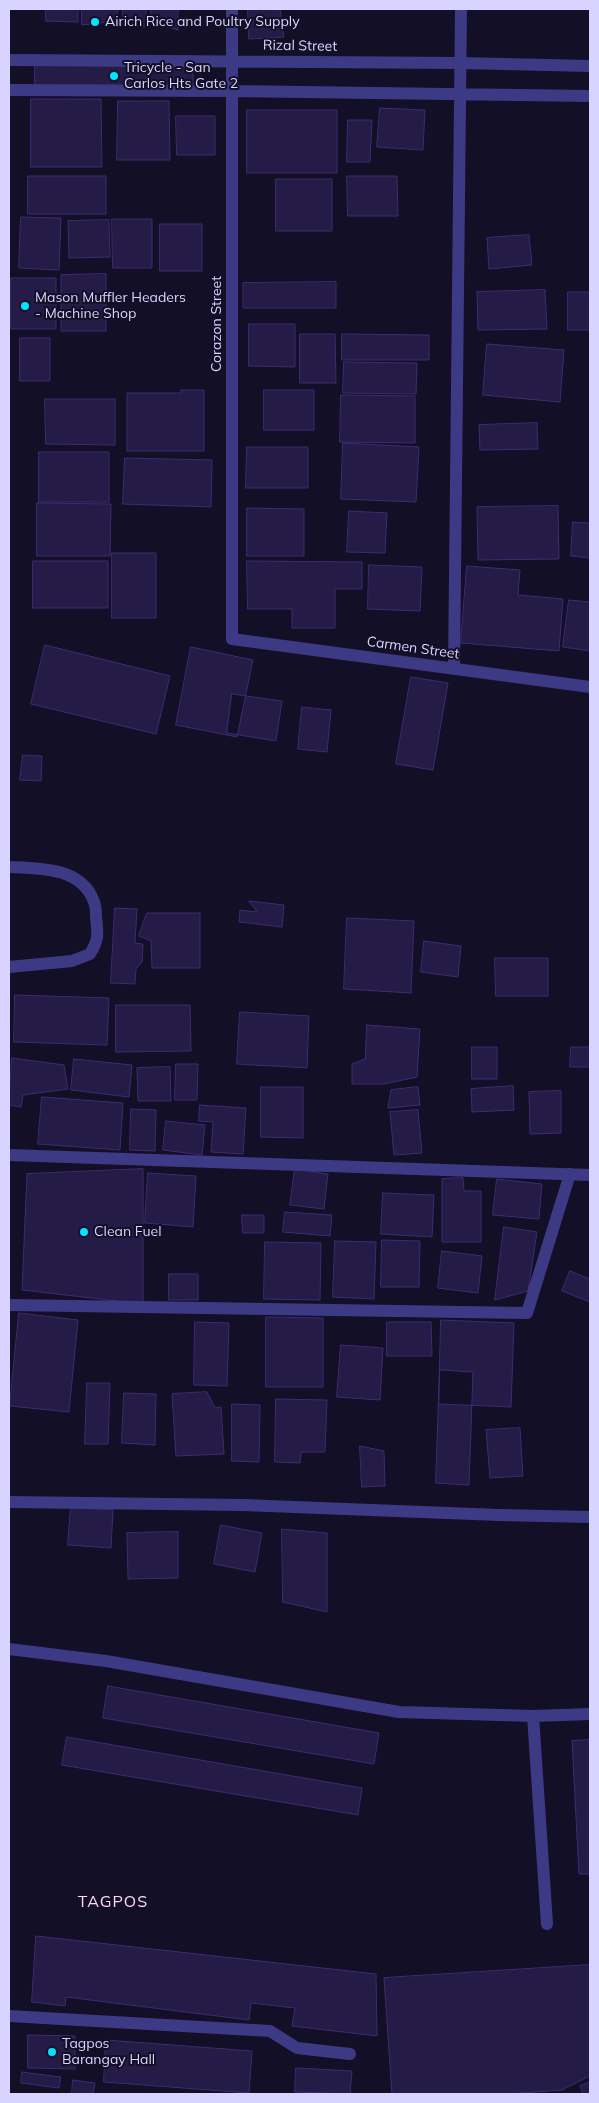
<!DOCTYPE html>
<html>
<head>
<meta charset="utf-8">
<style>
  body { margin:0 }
  #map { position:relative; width:599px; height:2103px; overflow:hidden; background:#130f26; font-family:Mulish,sans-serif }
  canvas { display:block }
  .frame { position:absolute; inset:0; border:10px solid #d9d4ff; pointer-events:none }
</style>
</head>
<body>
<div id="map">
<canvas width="599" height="2103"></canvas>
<div class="frame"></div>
</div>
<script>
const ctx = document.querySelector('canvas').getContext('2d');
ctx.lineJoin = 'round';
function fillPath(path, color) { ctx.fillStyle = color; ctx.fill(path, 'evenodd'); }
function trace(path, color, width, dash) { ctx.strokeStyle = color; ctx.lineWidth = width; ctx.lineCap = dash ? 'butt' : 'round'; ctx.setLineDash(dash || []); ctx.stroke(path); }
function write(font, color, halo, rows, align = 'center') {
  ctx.font = font + ' Mulish,sans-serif'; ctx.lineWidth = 4; ctx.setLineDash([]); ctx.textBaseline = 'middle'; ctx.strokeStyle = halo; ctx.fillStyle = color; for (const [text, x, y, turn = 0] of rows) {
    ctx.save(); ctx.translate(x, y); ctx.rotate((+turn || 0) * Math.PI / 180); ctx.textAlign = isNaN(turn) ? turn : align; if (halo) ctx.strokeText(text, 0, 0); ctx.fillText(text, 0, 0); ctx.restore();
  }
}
const building = new Path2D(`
  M46,9H78V22L46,21Z
  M82,9H118L117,21L82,25Z
  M123,9H146V27L122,26Z
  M151,9H178V30L151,22Z
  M248,9H280L284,37L249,39Z
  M35,65L193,66V86H35Z
  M31,99H101L102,167H31Z
  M118,101H169L170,160H117Z
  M380,108L425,110L423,150L377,147Z
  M247,110H337V173H247Z
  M176,116H215V155H177Z
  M348,120H372L370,162H347Z
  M28,176H106V214H28Z
  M347,176H397L398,216H348Z
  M276,179H332V231H276Z
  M21,217L61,218L59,270L19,268Z
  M112,219H152V268H113Z
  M109,220L110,257L69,258L68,221Z
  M160,224H202V271H160Z
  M529,235L532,265L489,269L487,238Z
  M106,274V331H61V275Z
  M11,278H56V329H11Z
  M336,282V308H243V283Z
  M545,290L547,329L478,330L477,292Z
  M568,292H590V330H568Z
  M249,324H295V367L249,366Z
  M300,334H335L336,383H300Z
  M342,334L429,335V360H342Z
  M20,338H50V381H20Z
  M487,344L564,350L560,402L483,395Z
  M344,362L417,363L416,394L343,393Z
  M181,390H204V451H127V393H181Z
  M264,390H314V430H264Z
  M341,395L415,396V443L340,442Z
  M45,399H115V445L46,444Z
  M537,423L538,449L480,450L479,425Z
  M343,443L419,447L416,502L341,499Z
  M247,447H308V488H246Z
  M39,452H109V502H39Z
  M125,458L212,460L211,507L123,504Z
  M37,503L111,504L110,556H37Z
  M558,506L559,559L478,560L477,507Z
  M247,508L304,509V556H247Z
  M349,511L387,513L385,553L347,552Z
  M573,522L590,523V558L571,556Z
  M112,553H156V618H112Z
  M33,561H108V608H33Z
  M247,561L362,562V589H335V628H292V609H248Z
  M369,565L422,567L420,611L368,609Z
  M467,566L520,570L518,595L563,599L559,651L461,643Z
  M569,600L590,602V651L563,647Z
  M45,645L170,676L156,734L31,704Z
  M191,647L253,660L237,737L176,725Z
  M411,677L448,683L433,770L396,764Z
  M232,694L282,701L276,741L227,733Z
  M302,707L331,710L327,752L298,749Z
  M23,755L42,756L41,781L20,780Z
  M249,901L284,905L282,927L239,922L240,910L257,912Z
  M115,908L137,909L135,943L143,944L142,962L136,969L135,984L111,983Z
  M147,913H200V968H152L151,941L139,936Z
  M347,918L414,921L411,993L344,989Z
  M424,941L461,946L458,977L421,972Z
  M495,958H548V996H496Z
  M15,995L109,998L107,1045L14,1042Z
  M116,1005H190L191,1051L116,1052Z
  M240,1012L309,1016L307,1068L237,1064Z
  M367,1025L420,1029L417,1077L384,1084H352V1064L365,1059Z
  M472,1047H497V1079H472Z
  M571,1047H590V1067H570Z
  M12,1058L64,1065L68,1089L23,1095L21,1107L9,1105Z
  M74,1059L132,1065L129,1097L71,1090Z
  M176,1064H198L197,1100H175Z
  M170,1067L171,1101H138L137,1068Z
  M513,1086L514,1110L472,1112L471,1089Z
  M261,1087H303V1138L261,1137Z
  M418,1087L420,1105L388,1108L391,1090Z
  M561,1091V1133L530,1134L529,1092Z
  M42,1097L123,1103L120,1150L38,1144Z
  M200,1105L246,1108L243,1154L211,1152L213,1122L199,1121Z
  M131,1109L156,1110L155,1151L130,1150Z
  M418,1110L422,1153L394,1155L390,1112Z
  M166,1121L205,1125L202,1155L163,1150Z
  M143,1169V1304L22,1290L27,1174Z
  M295,1169L328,1174L324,1209L290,1205Z
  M148,1173L196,1176L193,1227L145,1223Z
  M463,1178L464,1191H481V1242H442V1179Z
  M497,1179L542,1184L539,1219L493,1215Z
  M383,1193L434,1195L432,1237L381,1234Z
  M285,1212L332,1215L330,1236L283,1232Z
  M242,1215H264V1233H243Z
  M504,1227L537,1232L528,1291L495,1300Z
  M382,1240L420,1241L419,1287H381Z
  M335,1241L376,1242L374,1299L333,1297Z
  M265,1242L321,1243L320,1300L264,1299Z
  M442,1251L482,1256L478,1293L438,1288Z
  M570,1271L590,1279V1302L562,1291Z
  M169,1274H198V1300H169Z
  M19,1313L78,1320L69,1412L10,1406Z
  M266,1317L323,1318V1387H266Z
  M441,1320L514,1323L511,1407L439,1404Z
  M195,1322L229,1323L227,1386L194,1385Z
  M387,1322H431L432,1356H387Z
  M341,1345L383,1348L380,1400L337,1397Z
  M440,1370L473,1372L469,1485L436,1483Z
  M87,1383H110L108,1444H85Z
  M207,1392L215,1408L221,1407L224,1454L176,1456L172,1394Z
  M124,1393L156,1394L155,1445L122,1443Z
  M276,1399L327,1400L325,1452H301L300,1463L275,1462Z
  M232,1404L260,1405L259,1462L232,1461Z
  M520,1428L523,1476L490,1478L486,1430Z
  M360,1446L384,1451L385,1486L362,1487Z
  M71,1507L113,1510L111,1548L68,1545Z
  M221,1525L262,1533L255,1572L214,1564Z
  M282,1529L327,1533V1612L283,1602Z
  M178,1532V1578L128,1579L127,1533Z
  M108,1686L379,1733L374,1764L103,1718Z
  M67,1737L362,1788L358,1815L62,1765Z
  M590,1740V1874H579L572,1741Z
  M36,1936L376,1974L377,2036L292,2026L295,2008L251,2003L249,2020L66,1997L65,2006L32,2002Z
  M590,1965V2076L562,2090L508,2094H392L384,1978Z
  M28,2035L75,2036V2069L28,2068Z
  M106,2040L252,2051L249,2093L104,2082Z
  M296,2068L352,2071L350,2094L295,2092Z
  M22,2072L61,2077L59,2088L21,2083Z
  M73,2080L95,2083L93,2094H72Z
  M590,2082V2094H583L580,2086Z`);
const minor = new Path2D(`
  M232,9V639L590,687
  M9,60L461,63L590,66
  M9,90L231,91L590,96
  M454,669L461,9
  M9,867C39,868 82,867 94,902C96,906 96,913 96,917C98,935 99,939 90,954L72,961L9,967
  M9,1155L590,1175
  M9,1305L527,1313L570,1174
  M9,1502L243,1505L499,1515L590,1517
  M9,1649L106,1661L399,1712L533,1716L590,1714
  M533,1716L547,1924
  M9,2016L270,2031L297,2048L350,2054`);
const markers = [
  [95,22,5,"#00e5ff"],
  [114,76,5,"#00e5ff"],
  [25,306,5,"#00e5ff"],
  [84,1232,5,"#00e5ff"],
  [52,2052,5,"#00e5ff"]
];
const poiNames = [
  ["Airich Rice and Poultry Supply",105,22],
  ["Tricycle - San",124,68],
  ["Carlos Hts Gate 2",124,84],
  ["Mason Muffler Headers",35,298],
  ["- Machine Shop",35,314],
  ["Clean Fuel",94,1232],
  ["Tagpos",62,2044],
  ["Barangay Hall",62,2060]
];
const streetNames = [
  ["Rizal Street",300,46,1],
  ["Corazon Street",217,324,-90],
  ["Carmen Street",413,648,8]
];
const quarterNames = [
  ["TAGPOS",113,1902]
];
fillPath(building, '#241b47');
trace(building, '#3b2d73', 1);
trace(minor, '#3d3a85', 12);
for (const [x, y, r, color] of markers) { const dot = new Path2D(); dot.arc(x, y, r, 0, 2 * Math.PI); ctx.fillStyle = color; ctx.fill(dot); trace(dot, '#130f26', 2); }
write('14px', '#d9d4ff', '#130f26', poiNames, 'left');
write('14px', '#d9d4ff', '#130f26', streetNames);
ctx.letterSpacing = '1px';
write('16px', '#ffd6f0', '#130f26', quarterNames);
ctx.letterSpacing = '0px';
</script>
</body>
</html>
